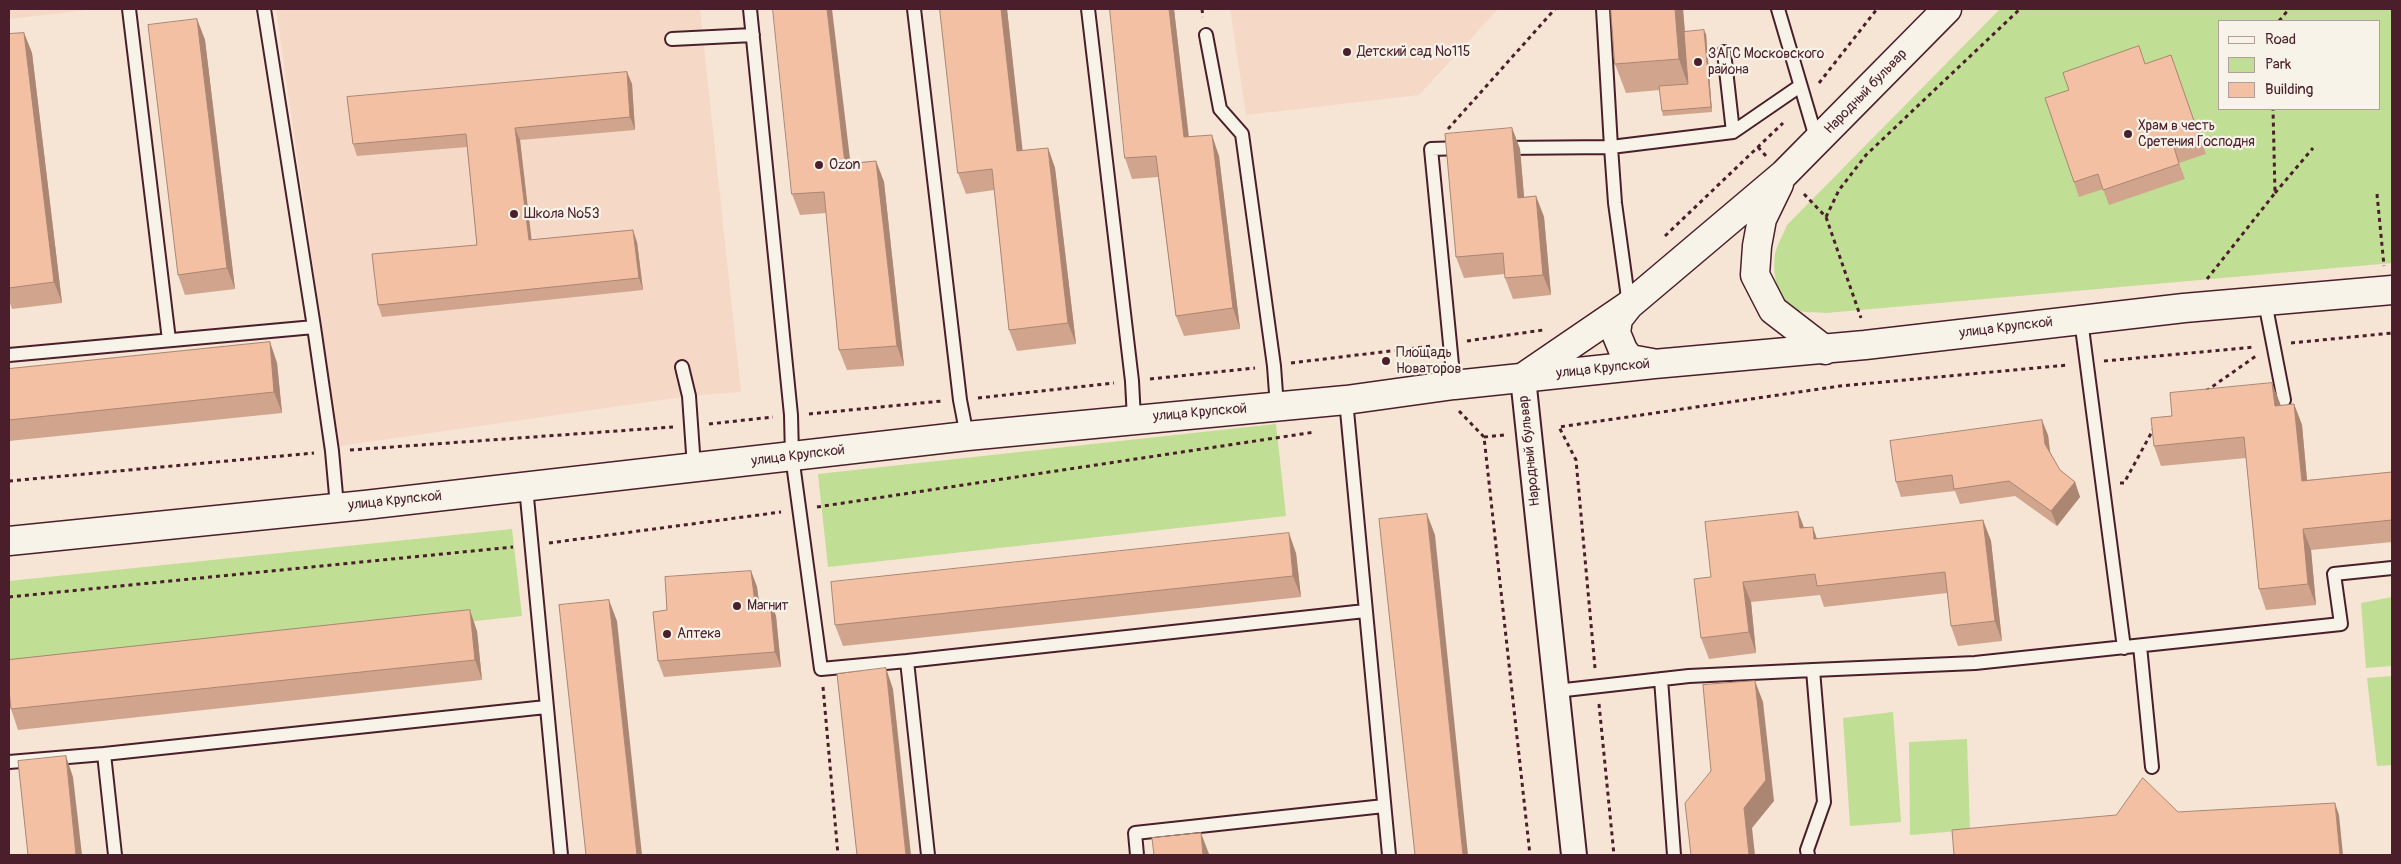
<!DOCTYPE html>
<html>
<head>
<meta charset="utf-8">
<style>
  body { margin:0 }
  #map { position:relative; width:2401px; height:864px; overflow:hidden; background:#f6e4d4; font-family:Pangolin,sans-serif }
  canvas { display:block }
  .frame { position:absolute; inset:0; border:10px solid #4a1f2b; pointer-events:none }
  .legend { position:absolute; left:2218px; top:20px; width:162px; height:90px; box-sizing:border-box; background:#f7f3e8; border:1px solid #b29e9c; margin:0; padding:6px 9px; list-style:none; font-size:15px; color:#4a1f2b }
  .legend li { display:flex; align-items:center; gap:10px; height:25px }
  .legend b { width:25px; border:1px solid #b29e9c }
</style>
</head>
<body>
<div id="map">
<canvas width="2401" height="864"></canvas>
<div class="frame"></div>
<ul class="legend">
<li><b style="height:6px;background:#f7f3e8"></b>Road</li>
<li><b style="height:14px;background:#c1de95"></b>Park</li>
<li><b style="height:14px;background:#f3c0a4"></b>Building</li>
</ul>
</div>
<script>
const ctx = document.querySelector('canvas').getContext('2d');
ctx.lineJoin = 'round';
function fillPath(path, color) { ctx.fillStyle = color; ctx.fill(path, 'evenodd'); }
function trace(path, color, width, dash) { ctx.strokeStyle = color; ctx.lineWidth = width; ctx.lineCap = dash ? 'butt' : 'round'; ctx.setLineDash(dash || []); ctx.stroke(path); }
function write(font, color, halo, rows, align = 'center') {
  ctx.font = font + ' Pangolin,sans-serif'; ctx.lineWidth = 4.5; ctx.setLineDash([]); ctx.textBaseline = 'middle'; ctx.strokeStyle = halo; ctx.fillStyle = color; for (const [text, x, y, turn = 0] of rows) {
    ctx.save(); ctx.translate(x, y); ctx.rotate((+turn || 0) * Math.PI / 180); ctx.textAlign = isNaN(turn) ? turn : align; if (halo) ctx.strokeText(text, 0, 0); ctx.fillText(text, 0, 0); ctx.restore();
  }
}
const built = new Path2D(`
  M9,9H95L9,19Z
  M276,9H700L741,392L689,396L339,446Z
  M1230,9H1498L1419,95L1246,115Z`);
const green = new Path2D(`
  M2000,9H2392V263L1826,313C1818,312 1807,313 1799,311C1777,305 1772,274 1775,254C1777,245 1783,235 1787,225ZM2220,21H2380V109H2220Z
  M1276,424L1286,516L828,567L818,474Z
  M512,529L522,616L9,671V581Z
  M2392,597V666L2366,668L2361,603Z
  M2392,676V765L2377,766L2367,678Z
  M1893,712L1901,822L1850,826L1843,718Z
  M1967,739L1970,830L1910,835L1909,742Z`);
const path = new Path2D(`
  M1202,9L1203,17
  M2279,21L2289,9
  M1819,83L1877,9
  M1448,129L1555,9
  M1758,147L1766,156
  M2275,193L2313,148
  M1804,194L1826,217L1861,318
  M2377,194L2384,266
  M1826,217L1839,190L1866,155L2020,9
  M1665,236L1783,123
  M2207,279L2275,193L2273,109
  M1467,341L1543,330
  M2291,343L2392,333
  M2104,361L2255,347
  M1291,363L1432,346
  M1150,379L1255,368
  M2206,391L2256,356
  M978,398L1114,383
  M1459,411L1484,437L1530,855
  M809,414L942,401
  M709,424L773,417
  M1484,437L1505,435
  M350,450L673,427
  M9,481L314,453
  M2120,483H2124L2154,428
  M817,507L1315,432
  M549,543L781,512
  M9,597L513,547
  M1595,668L1576,460L1559,427L1840,386L2068,365
  M823,687L838,855
  M1599,704L1614,855`);
const service = new Path2D(`
  M129,9L169,340
  M264,9L314,327
  M750,9L791,415L792,456L821,669L907,661L928,855
  M914,9L960,400L967,436
  M1088,9L1132,381L1134,419
  M1603,9L1611,147L1733,132L1800,86
  M1778,9L1817,141
  M1206,35L1220,109L1242,134L1274,366L1277,407
  M672,39L753,35
  M1724,52L1733,132
  M1503,148L1611,147L1615,203L1629,305
  M2265,302L2284,400
  M2081,320L2124,648
  M9,355L314,327L332,451L337,506
  M682,367L689,396L694,467
  M1454,385L1431,149L1463,148
  M1346,400L1389,855
  M526,487L561,855
  M2140,646L2152,767
  M907,661L1365,611
  M1813,670L1975,663L2341,624L2334,574L2392,568
  M1661,679L1674,855
  M1556,691L1689,676L1813,670L1824,802L1807,850L1808,855
  M9,762L104,754
  M115,855L104,754L546,707
  M1137,855L1135,833L1384,806`);
const minor = new Path2D(`
  M1523,378L1574,855`);
const tertiary = new Path2D(`
  M1779,184L1762,219L1757,246L1755,275L1773,310L1825,350
  M1629,305L1618,319L1616,333L1623,350L1630,359L1652,363
  M1525,376L1629,305L1784,174L1947,9
  M9,541L365,505L967,436L1346,400L1454,385L1654,364L1865,345L2184,308L2392,290`);
const wall = new Path2D(`
  M940,9H1007L1022,151L1048,148L1055,168L1076,344L1017,351L1009,330L994,190L966,194L958,173Z
  M1174,9L1189,137L1219,156L1240,329L1184,336L1176,316L1158,177L1132,179L1125,158Z
  M1611,9H1683L1685,31L1706,34L1712,112L1663,116L1662,111L1660,90L1626,93L1615,64Z
  M197,19L205,40L235,289L185,295L178,275Z
  M24,33L32,53L62,303L12,309L9,300V34Z
  M2171,55L2206,154L2179,163L2185,179L2109,205L2103,189L2079,197L2045,98Z
  M627,72L632,84L635,130L520,140L531,240L637,242L643,290L382,317L378,305L477,245L467,147L357,156L353,144Z
  M1512,128L1520,149L1524,197L1536,196L1544,217L1551,295L1513,299L1505,278V274L1464,278L1456,257Z
  M876,161L884,182L904,366L847,370L839,350L826,213L800,215L792,194L850,163Z
  M270,342L277,363L282,413L9,441V369Z
  M2272,383L2280,406L2294,404L2302,425L2307,480L2392,472V542L2311,550L2316,605L2266,610L2259,589L2246,458L2161,466L2154,446Z
  M2048,435L2050,452L2060,470L2075,482L2080,497L2057,526L2015,496L1960,504L1955,491L1901,497L1896,482Z
  M1798,512L1804,528L1817,539L1983,520L1991,541L2002,641L1958,646L1951,626L1947,593L1824,607L1820,595L1751,602L1756,653L1709,659L1701,638L1711,577Z
  M1296,553L1301,597L843,646L835,625Z
  M751,571L757,587L759,602L770,601L776,616L781,667L664,677L658,661L667,610Z
  M477,631L482,680L18,730L11,709Z`);
const shadedWall = new Path2D(`
  M827,9H832L853,184L845,164Z
  M1001,9H1007L1025,172L1017,151Z
  M1169,9H1174L1191,158L1184,137Z
  M1675,9H1683L1689,88L1679,59Z
  M197,19L205,40L235,289L227,268Z
  M1704,30L1706,34L1712,112L1711,107Z
  M24,33L32,53L62,303L54,282Z
  M627,72L632,84L635,130L630,117Z
  M515,128L520,140L533,252L529,240Z
  M1512,128L1520,149L1526,219L1518,198Z
  M1212,135L1219,156L1240,329L1233,308Z
  M1048,148L1055,168L1076,344L1068,323Z
  M876,161L884,182L904,366L897,346Z
  M1536,196L1544,217L1551,295L1543,275Z
  M633,230L637,242L643,290L639,278Z
  M270,342L277,363L282,413L274,392Z
  M2272,383L2280,403L2282,427L2275,406Z
  M2294,404L2302,425L2309,502L2302,481Z
  M2042,420L2048,435L2051,459L2045,444Z
  M2075,482L2080,497L2057,526L2051,511Z
  M1798,512L1806,533L1800,528Z
  M1427,514L1435,535L1468,855H1463Z
  M1983,520L1991,541L2002,641L1995,621Z
  M1813,527L1820,548L1814,539Z
  M2303,529L2311,550L2316,605L2308,584Z
  M1289,533L1296,553L1301,597L1293,576Z
  M751,571L757,587L761,618L755,603Z
  M1743,582L1751,602L1756,653L1749,632Z
  M609,600L617,621L642,855H637Z
  M770,601L776,616L781,667L775,652Z
  M470,610L477,631L482,680L475,660Z
  M886,668L893,689L911,855H906Z
  M1755,681L1763,702L1774,801L1752,828L1755,855H1749L1744,808Z
  M66,756L73,777L82,855H76Z
  M2335,803L2339,815L2343,855H2340Z
  M1201,833L1209,854V855H1203Z`);
const building = new Path2D(`
  M773,9H827L845,164L876,161L897,346L839,350L824,192L792,194Z
  M940,9H1001L1017,151L1048,148L1068,323L1009,330L992,169L958,173Z
  M1110,9H1169L1184,137L1212,135L1233,308L1176,316L1156,156L1125,158Z
  M1611,9H1675L1679,59L1615,64Z
  M197,19L227,268L178,275L148,25Z
  M1704,30L1711,107L1662,111L1659,86L1688,84L1684,32Z
  M24,33L54,282L9,288V34Z
  M2139,46L2145,64L2171,55L2200,138L2174,147L2179,164L2103,190L2098,174L2074,182L2045,98L2069,90L2063,73Z
  M627,72L630,117L515,128L529,240L633,230L639,278L378,305L372,254L477,245L466,134L353,144L347,97Z
  M1512,128L1518,198L1536,196L1543,275L1505,278L1503,253L1456,257L1445,134Z
  M270,342L274,392L9,420V369Z
  M2272,383L2275,406L2294,404L2302,481L2392,472V520L2303,529L2308,584L2259,589L2244,437L2154,446L2151,418L2172,416L2170,393Z
  M2042,420L2045,444L2060,470L2075,482L2051,511L2009,481L1954,489L1952,475L1896,482L1890,441Z
  M1798,512L1800,528L1813,527L1814,539L1983,520L1995,621L1951,626L1945,572L1817,586L1815,574L1743,582L1749,632L1701,638L1694,579L1711,577L1705,522Z
  M1427,514L1463,855H1415L1379,519Z
  M1289,533L1293,576L835,625L831,582Z
  M751,571L755,603L770,601L775,652L658,661L653,612L667,610L665,577Z
  M609,600L637,855H586L559,605Z
  M470,610L475,660L11,709L9,691V660Z
  M886,668L906,855H857L837,674Z
  M1755,681L1766,780L1744,808L1749,855H1691L1685,803L1711,771L1703,685Z
  M66,756L76,855H28L18,761Z
  M2143,778L2178,812L2335,803L2340,855H1954L1952,830L2116,815Z
  M1201,833L1203,855H1154L1152,838Z`);
const markers = [
  [1347,52,5,"#4a1f2b"],
  [1698,62,5,"#4a1f2b"],
  [2128,134,5,"#4a1f2b"],
  [819,165,5,"#4a1f2b"],
  [514,214,5,"#4a1f2b"],
  [1386,361,5,"#4a1f2b"],
  [737,606,5,"#4a1f2b"],
  [667,634,5,"#4a1f2b"]
];
const poiNames = [
  ["Детский сад №115",1357,52],
  ["ЗАГС Московского",1708,54],
  ["района",1708,70],
  ["Храм в честь",2138,126],
  ["Сретения Господня",2138,142],
  ["Ozon",829,165],
  ["Школа №53",524,214],
  ["Площадь",1396,353],
  ["Новаторов",1396,369],
  ["Магнит",747,606],
  ["Аптека",677,634]
];
const streetNames = [
  ["Народный бульвар",1866,92,-46],
  ["улица Крупской",2006,328,-7],
  ["улица Крупской",1603,369,-6],
  ["улица Крупской",1200,413,-5],
  ["Народный бульвар",1530,451,-96],
  ["улица Крупской",798,456,-7],
  ["улица Крупской",395,501,-6]
];
fillPath(built, '#f5d9c6');
fillPath(green, '#c1de95');
trace(service, '#4a1f2b', 16);
trace(minor, '#4a1f2b', 28);
trace(tertiary, '#4a1f2b', 31);
trace(path, '#4a1f2b', 3, [4, 4]);
trace(service, '#f7f3e8', 12);
trace(minor, '#f7f3e8', 24);
trace(tertiary, '#f7f3e8', 28);
fillPath(wall, '#d1a58d');
fillPath(shadedWall, '#aa8673');
fillPath(building, '#f3c0a4');
trace(building, '#aa8673', 1);
for (const [x, y, r, color] of markers) { const dot = new Path2D(); dot.arc(x, y, r, 0, 2 * Math.PI); ctx.fillStyle = color; ctx.fill(dot); trace(dot, '#f7f3e8', 2); }
write('14px', '#4a1f2b', '#f7f3e8', poiNames, 'left');
write('14px', '#4a1f2b', '#f7f3e8', streetNames);
</script>
</body>
</html>
